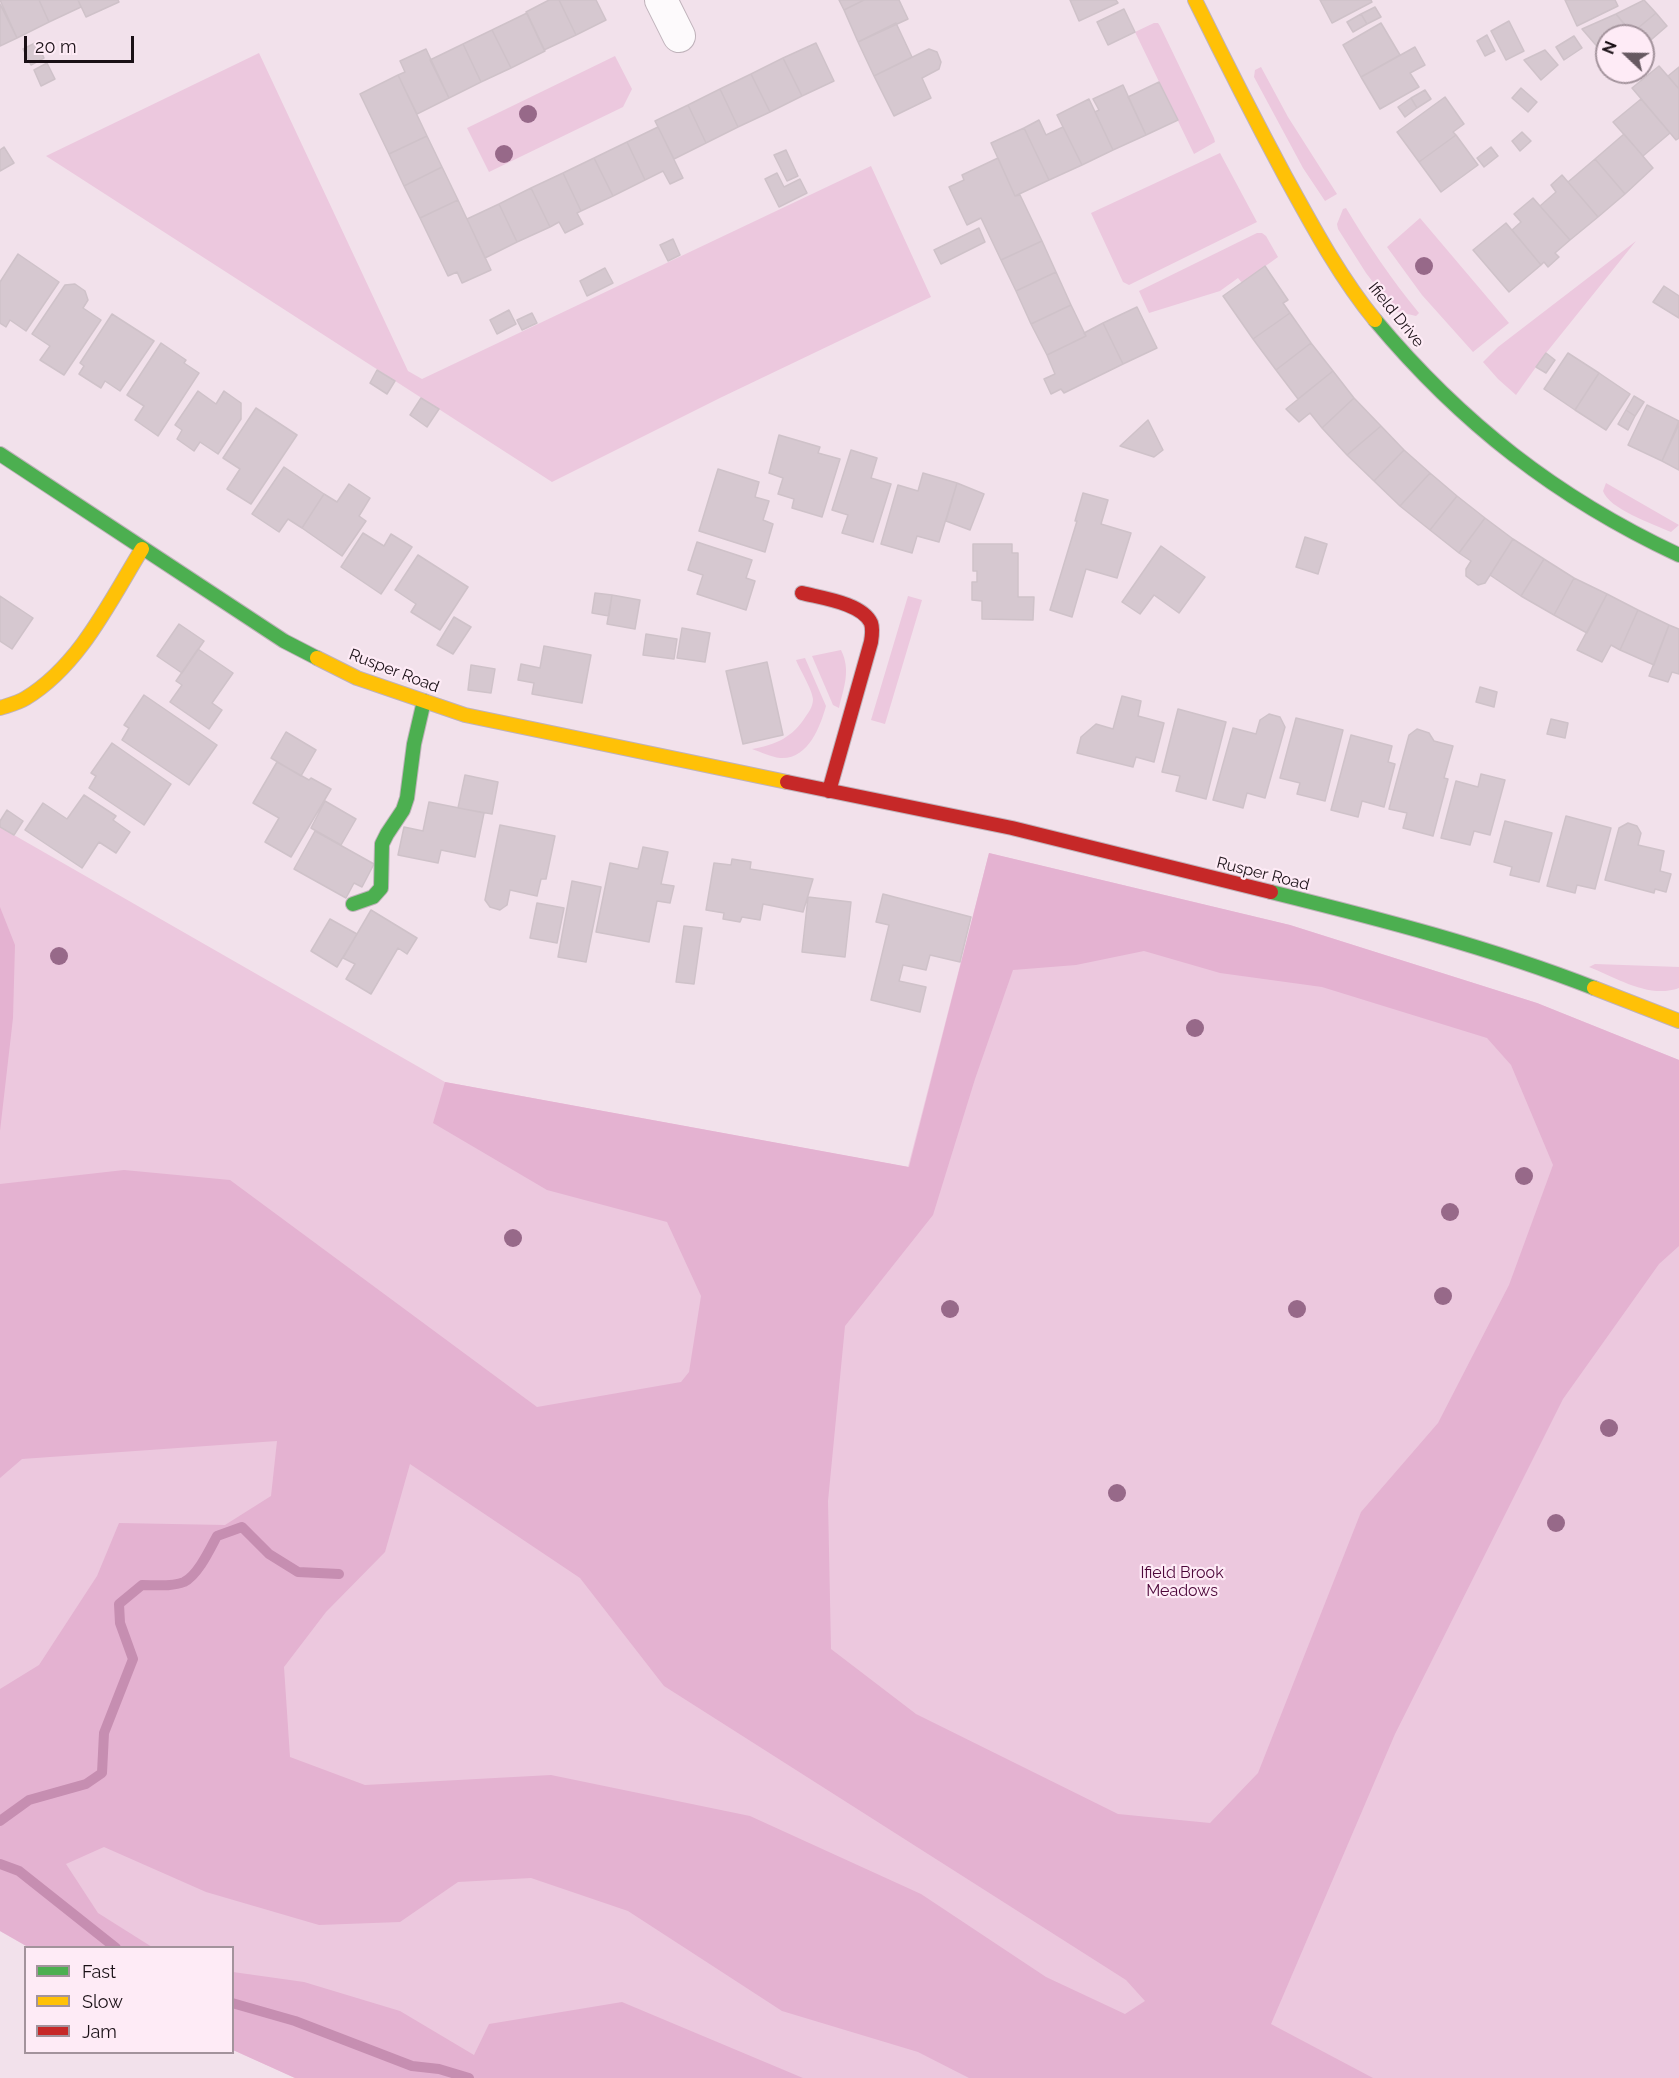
<!DOCTYPE html>
<html>
<head>
<meta charset="utf-8">
<style>
  body { margin:0 }
  #map { position:relative; width:1679px; height:2078px; overflow:hidden; background:#f2e1eb; font-family:Raleway,sans-serif }
  canvas { display:block }
  .legend { position:absolute; left:24px; top:1946px; width:210px; height:108px; box-sizing:border-box; background:#feebf6; border:2px solid #a3939c; margin:0; padding:8px 10px; list-style:none; font-size:18px; color:#1a1016 }
  .legend li { display:flex; align-items:center; gap:12px; height:30px }
  .legend b { width:30px; border:2px solid #a3939c }
  .north { position:absolute; left:1595px; top:24px; width:60px; height:60px; box-sizing:border-box; background:#feebf6; border:2px solid #a3939c; border-radius:50%; rotate:292deg; font-size:16px; font-weight:700; line-height:24px; text-align:center; color:#1a1016 }
  .north::after { content:''; display:block; margin:auto; width:21px; height:27px; background:#665961; clip-path:polygon(50% 0,100% 100%,50% 72%,0 100%) }
  .scale { position:absolute; left:24px; top:36px; width:110px; height:27px; box-sizing:border-box; border:3px solid #1a1016; border-top:0; padding-left:8px; font-size:18px; line-height:21px; white-space:nowrap; color:#1a1016; -webkit-text-stroke:4px #feebf6; paint-order:stroke }
</style>
</head>
<body>
<div id="map">
<canvas width="1679" height="2078"></canvas>
<ul class="legend">
<li><b style="height:8px;background:#4caf50"></b>Fast</li>
<li><b style="height:8px;background:#ffc107"></b>Slow</li>
<li><b style="height:8px;background:#c62828"></b>Jam</li>
</ul>
<div class="north">N</div>
<div class="scale">20 m</div>
</div>
<script>
const ctx = document.querySelector('canvas').getContext('2d');
ctx.lineJoin = 'round';
function fillPath(path, color) { ctx.fillStyle = color; ctx.fill(path, 'evenodd'); }
function trace(path, color, width, dash) { ctx.strokeStyle = color; ctx.lineWidth = width; ctx.lineCap = dash ? 'butt' : 'round'; ctx.setLineDash(dash || []); ctx.stroke(path); }
function write(font, color, halo, rows, align = 'center') {
  ctx.font = font + ' Raleway,sans-serif'; ctx.lineWidth = 4.5; ctx.setLineDash([]); ctx.textBaseline = 'middle'; ctx.strokeStyle = halo; ctx.fillStyle = color; for (const [text, x, y, turn = 0] of rows) {
    ctx.save(); ctx.translate(x, y); ctx.rotate((+turn || 0) * Math.PI / 180); ctx.textAlign = isNaN(turn) ? turn : align; if (halo) ctx.strokeText(text, 0, 0); ctx.fillText(text, 0, 0); ctx.restore();
  }
}
const green = new Path2D(`
  M1154,23H1158L1160,26L1214,138L1215,142L1194,154L1135,32Z
  M259,53L408,371L422,379L871,166L931,297L722,397L552,482L46,156Z
  M615,56L632,89L623,107L489,172L467,128Z
  M1261,67L1288,117L1337,194L1325,201L1303,168L1254,77L1255,70Z
  M1220,153L1257,222L1129,285L1123,282L1091,213Z
  M1346,208C1368,245 1392,280 1419,313L1416,316L1395,311L1366,273L1338,229L1337,224L1343,209Z
  M1420,218L1509,323L1473,352L1422,295L1387,247Z
  M1257,233H1262L1266,236L1278,257L1242,283L1238,278L1220,291L1149,313L1139,291Z
  M1636,241L1546,353L1516,395L1498,379L1483,362L1498,347Z
  M1606,483L1679,525L1671,532C1653,524 1609,509 1603,491Z
  M908,596L922,600L885,724L871,720Z
  M841,650C851,670 844,687 839,708L833,705L812,656Z
  M805,658L826,706C820,727 808,760 780,758C771,757 761,752 752,749C776,745 793,737 806,716C810,711 813,705 813,699C812,689 800,670 796,660Z
  M0,827L445,1082L908,1167L989,853L1290,925L1537,1003L1679,1060V2078H295L233,2050L232,1948L28,1947L0,1931Z
  M1595,964L1679,967V988C1649,999 1617,978 1589,967Z`);
const forest = new Path2D(`
  M989,853L1290,925L1537,1003L1679,1060V1246L1659,1264L1563,1399L1395,1734L1271,2024L1373,2078H969L918,2052L782,2011L628,1911L531,1878L458,1882L400,1922L319,1925L206,1892L104,1847L66,1864L98,1913L152,1947H28L0,1931V1689L39,1665L97,1576L119,1523L225,1525L271,1496L277,1441L22,1459L0,1478V1184L124,1170L230,1180L537,1407L681,1382L689,1372L701,1296L667,1222L547,1190L433,1123L445,1082L909,1167ZM1144,951L1220,973L1322,987L1487,1038L1511,1065L1553,1165L1509,1285L1438,1423L1361,1512L1258,1773L1210,1823L1118,1814L916,1714L831,1649L828,1501L845,1326L933,1215L975,1079L1013,970L1076,965ZM410,1464L580,1578L664,1686L1126,1980L1145,2001L1125,2014L1046,1977L921,1894L750,1816L551,1775L365,1785L290,1757L284,1667L326,1612L385,1552Z
  M0,907L15,945L13,1018L0,1131Z
  M233,1972L304,1982L400,2011L474,2055L489,2024L622,2002L803,2078H295L233,2050Z`);
const stream = new Path2D(`
  M0,1821L29,1800L86,1784L102,1773L104,1733L133,1659L120,1623L119,1604L142,1585C155,1585 172,1587 184,1582C198,1575 210,1549 217,1536L242,1527L269,1554L298,1572L339,1574
  M0,1864L19,1871L116,1948
  M232,2003L295,2021L412,2066L439,2069L469,2078`);
const building = new Path2D(`
  M0,0H39L49,22L17,38Z
  M39,0H78L81,7L49,22Z
  M78,0H118L119,2L86,17Z
  M549,0H559L576,35L544,50L526,12Z
  M559,0H596L606,20L576,35Z
  M839,0H864L844,10Z
  M864,0H899L908,19L858,42L844,10Z
  M1070,0H1116L1118,3L1079,21Z
  M1320,0H1371L1372,2L1332,23Z
  M1565,0H1615L1618,6L1577,26Z
  M1644,0L1656,13L1632,33L1616,14Z
  M0,4L17,38L0,46Z
  M1375,7L1381,17L1367,24L1361,14Z
  M1124,9L1135,32L1108,45L1097,22Z
  M527,13L545,51L511,68L492,30Z
  M1656,13L1667,26L1644,46L1643,36H1635L1632,33Z
  M1361,14L1367,24L1353,32L1347,22Z
  M1616,14L1628,29L1619,36H1607V46L1601,51L1582,29Z
  M1509,21L1524,51L1506,60L1491,31Z
  M896,23L912,57L874,76L858,42Z
  M1381,23L1400,55L1361,77L1343,45Z
  M492,30L511,68L481,82L463,44Z
  M1487,35L1495,51L1485,56L1477,41Z
  M1574,36L1582,48L1564,60L1556,47Z
  M37,42L44,58L31,65L23,49Z
  M816,43L834,81L802,96L783,58Z
  M463,44L481,82L449,98L430,60Z
  M1415,47L1425,65L1410,73L1419,87L1380,109L1361,77Z
  M426,49L449,98L417,114L398,75L405,72L400,61Z
  M929,49L937,52L941,62L939,69L922,78L931,98L894,116L874,76Z
  M1545,50L1558,65L1541,80L1524,60Z
  M783,58L802,96L770,112L751,74Z
  M47,63L55,79L41,86L34,70Z
  M1659,66L1679,89V138L1676,140L1632,88Z
  M1679,67V89L1668,76Z
  M751,74L770,112L738,127L720,89Z
  M398,75L427,136L389,154L360,94Z
  M1159,82L1178,120L1146,135L1128,97Z
  M1123,85L1146,135L1113,150L1095,112L1099,110L1093,99Z
  M1521,88L1537,102L1528,112L1512,98Z
  M720,89L738,127L706,143L688,105Z
  M1425,90L1431,99L1417,108L1411,98Z
  M1445,97L1464,124L1453,132L1456,135L1419,162L1397,132Z
  M1411,98L1417,108L1405,117L1398,107Z
  M1089,99L1113,150L1082,165L1057,115Z
  M1641,99L1670,133L1643,156L1613,122Z
  M688,105L706,143L674,159L655,121Z
  M1039,120L1046,135L1063,127L1082,165L1049,180L1024,128Z
  M658,127L683,178L670,184L663,171L645,180L627,142Z
  M1024,128L1049,180L1015,196L991,143Z
  M1522,132L1531,141L1520,151L1512,141Z
  M1624,134L1653,168L1625,194L1595,159Z
  M1456,135L1478,165L1441,192L1419,162Z
  M427,136L442,167L404,186L389,154Z
  M627,142L645,180L613,196L594,158Z
  M4,147L14,163L0,171V150Z
  M1491,147L1498,156L1484,167L1477,158Z
  M786,150L798,176L787,181L774,155Z
  M594,158L613,196L581,211L563,173Z
  M998,158L1015,196L1020,195L1042,241L1001,260L981,218L967,225L949,187L964,180L962,175Z
  M1595,159L1625,194L1598,217L1568,182Z
  M442,167L458,200L420,218L404,186Z
  M563,173L581,211L577,213L583,224L565,233L559,222L550,227L531,188Z
  M777,173L784,187L800,179L807,193L779,207L765,179Z
  M1562,175L1598,217L1570,240L1540,206L1556,192L1551,185Z
  M531,188L550,227L517,242L499,204Z
  M1533,198L1570,240L1555,253L1559,257L1548,267L1544,262L1541,265L1512,230L1521,222L1514,214Z
  M458,200L491,270L462,283L457,272L448,276L420,218Z
  M499,204L517,242L485,258L467,219Z
  M1506,223L1541,265L1509,292L1473,250Z
  M979,228L985,242L941,264L934,250Z
  M673,239L680,255L668,261L660,245Z
  M1042,241L1056,272L1016,291L1001,260Z
  M18,254L59,282L26,331L10,320L6,327L0,323V282Z
  M1265,266L1288,300L1283,303L1290,313L1253,339L1223,296Z
  M605,268L613,283L587,296L580,281Z
  M1056,272L1071,305L1031,324L1016,291Z
  M75,284L85,291L88,300L83,308L101,320L64,375L40,360L50,346L32,334L65,285Z
  M1664,286L1679,296V318L1653,302Z
  M1071,305L1086,336L1047,355L1031,324Z
  M1137,307L1157,348L1123,364L1103,323Z
  M509,310L516,324L497,334L490,320Z
  M532,313L537,323L522,330L517,320Z
  M1290,313L1311,343L1276,370L1253,339Z
  M112,314L154,341L120,391L105,381L101,388L79,374L84,366L80,363Z
  M1103,323L1123,364L1064,393L1061,389L1051,394L1044,379L1055,374L1047,355L1086,336L1084,333Z
  M161,343L186,360L184,363L199,373L158,436L135,420L144,406L127,395Z
  M1311,343L1333,371L1298,399L1276,370Z
  M1546,353L1555,360L1546,373L1536,367Z
  M1568,353L1599,373L1575,410L1544,389Z
  M377,370L395,381L387,394L370,383Z
  M1333,371L1354,398L1322,428L1310,413L1299,422L1286,409Z
  M1599,373L1630,394L1606,430L1575,410Z
  M198,391L216,404L224,391L241,403V419L218,454L200,442L194,451L177,439L182,430L175,425Z
  M1634,396L1644,402L1635,416L1626,410Z
  M421,398L439,409L427,427L410,415Z
  M1354,398L1381,426L1347,455L1322,428Z
  M1647,405L1679,421L1662,461L1628,445Z
  M256,408L297,435L251,504L227,489L240,469L223,458Z
  M1626,410L1635,416L1628,430L1618,424Z
  M1148,420L1163,450L1154,457L1120,446Z
  M1679,424V470L1662,461Z
  M1381,426L1404,450L1374,481L1347,455Z
  M779,435L820,447L818,453L840,459L822,517L792,508L794,499L778,494L783,478L769,473Z
  M851,450L877,458L871,478L891,484L873,542L842,533L848,515L832,510Z
  M1404,450L1430,473L1400,506L1374,481Z
  M284,467L324,494L302,528L288,519L279,532L252,514Z
  M718,469L759,482L755,497L769,501L763,520L773,524L765,552L699,531Z
  M923,473L957,483L939,542L917,536L912,553L881,544L898,485L918,491Z
  M1430,473L1457,496L1430,530L1400,506Z
  M957,483L984,494L970,530L946,521Z
  M349,484L370,498L359,516L366,521L342,556L302,528L324,494L337,502Z
  M1083,493L1108,500L1101,524L1131,533L1117,578L1086,569L1072,617L1050,610L1077,521H1075Z
  M1457,496L1485,518L1459,553L1430,530Z
  M1485,518L1513,539L1485,583L1478,585L1466,576V569L1471,561L1459,553Z
  M363,533L384,546L391,534L412,547L381,594L341,567Z
  M1305,537L1327,544L1318,574L1296,567Z
  M1513,539L1544,559L1521,596L1490,575Z
  M697,542L752,560L746,578L755,581L746,610L697,594L703,575L688,570Z
  M973,544H1012V553H1018V597H1034L1033,620L982,619V601L972,600V582H977V571H973Z
  M1161,546L1205,577L1179,613L1154,595L1140,614L1122,602Z
  M418,555L468,587L440,630L411,612L416,604L395,590Z
  M1544,559L1574,578L1554,615L1521,596Z
  M1574,578L1607,594L1587,633L1554,615Z
  M595,593L612,595L609,616L592,613Z
  M1607,594L1638,610L1620,650L1611,645L1602,662L1577,650Z
  M612,595L640,600L635,629L607,624Z
  M0,596L33,618L12,649L0,641Z
  M1638,610L1669,625L1654,665L1620,650Z
  M454,617L471,627L453,654L437,645Z
  M179,624L204,641L182,673L157,656Z
  M1669,625L1679,629V674L1672,672L1668,682L1649,676Z
  M682,628L710,633L705,662L677,658Z
  M646,634L677,639L674,659L643,655Z
  M544,646L591,655L582,703L532,694L534,683L518,680L521,664L540,668Z
  M198,649L233,673L212,703L222,710L209,729L170,702L182,685L176,681Z
  M767,662L783,735L743,744L726,671Z
  M471,665L495,669L491,693L468,690Z
  M1480,687L1497,692L1494,707L1476,702Z
  M144,695L217,745L189,785L122,740L129,728L124,725Z
  M1122,696L1141,701L1138,716L1164,723L1154,762L1136,757L1133,767L1077,753L1081,737L1096,724L1113,729Z
  M1178,709L1226,722L1206,799L1176,791L1180,776L1162,772Z
  M1269,714L1280,717L1285,727L1265,798L1247,793L1243,808L1213,800L1233,728L1256,734L1260,720Z
  M1296,718L1343,730L1325,801L1297,794L1300,783L1280,778Z
  M1551,719L1568,723L1565,738L1547,734Z
  M1417,729L1429,733L1434,741L1453,746L1444,778L1448,779L1433,836L1403,828L1407,813L1389,809L1409,735Z
  M286,732L316,750L301,776L271,758Z
  M1351,735L1392,746L1388,762L1395,764L1384,807L1362,801L1358,817L1331,810Z
  M112,743L171,784L144,825L89,788L96,776L91,773Z
  M277,762L309,780L311,778L331,789L291,857L265,842L279,818L253,803Z
  M1481,774L1505,780L1490,835L1474,831L1470,845L1441,838L1456,781L1478,787Z
  M465,775L498,782L492,814L458,808Z
  M84,795L116,816L113,820L130,832L116,853L99,842L82,868L25,830L43,803L67,819Z
  M325,801L356,819L341,845L311,828Z
  M429,802L484,813L475,857L441,850L438,863L398,855L404,827L423,831Z
  M7,810L23,821L14,835L0,827V821Z
  M1566,816L1611,828L1595,889L1577,885L1575,893L1547,886Z
  M1505,821L1552,833L1539,882L1510,875L1512,867L1494,862Z
  M1628,823L1637,826L1641,833L1638,845L1664,851L1660,871L1671,874L1666,892L1655,889L1654,893L1605,880L1619,828Z
  M500,825L555,836L546,879H541L537,896L510,890L507,905L500,910L490,907L485,900Z
  M315,831L374,864L362,887L354,883L346,898L294,869Z
  M643,847L668,852L661,884L674,886L670,903L657,901L649,942L596,932L610,863L638,869Z
  M732,859L751,862L750,869L813,879L803,912L763,904L760,920L742,917L740,922L723,919L724,913L706,910L714,863L731,865Z
  M572,881L601,887L586,962L558,957Z
  M883,894L971,917L960,962L930,955L926,970L903,965L899,981L926,987L920,1012L871,1000L889,925L876,922Z
  M808,897L851,902L845,957L802,952Z
  M537,903L564,908L557,943L530,938Z
  M371,910L417,938L407,954L398,948L371,994L346,979L355,964L343,958Z
  M330,919L357,934L337,967L311,951Z
  M684,926L702,928L694,984L676,982Z`);
const street = new Path2D(`
  M661,0L679,36`);
const fast = new Path2D(`
  M1375,320C1461,423 1557,498 1679,555
  M0,454L284,641L317,658
  M1271,892C1380,919 1489,947 1594,988
  M353,904L373,897L381,888L382,844L387,834L403,810L407,798L414,744L424,701`);
const slow = new Path2D(`
  M1195,0C1224,59 1254,118 1285,176C1312,225 1339,276 1375,320
  M317,658L357,678L465,715L787,782
  M0,708C9,705 18,703 26,698C80,665 110,601 142,549
  M1594,988L1679,1021`);
const jam = new Path2D(`
  M802,593C821,598 862,603 871,623C873,629 872,636 871,642L829,791
  M787,782L1012,828L1271,892`);
const trees = [
  [528,114],
  [504,154],
  [1424,266],
  [59,956],
  [1195,1028],
  [1524,1176],
  [1450,1212],
  [513,1238],
  [1443,1296],
  [950,1309],
  [1297,1309],
  [1609,1428],
  [1117,1493],
  [1556,1523]
];
const streetNames = [
  ["Ifield Drive",1396,315,51],
  ["Rusper Road",394,671,21],
  ["Rusper Road",1263,874,14]
];
const parkNames = [
  ["Ifield Brook",1182,1573],
  ["Meadows",1182,1591]
];
fillPath(green, '#ecc8de');
fillPath(forest, '#e4b2d1');
trace(stream, '#c68eb1', 10);
fillPath(building, '#d6c8d0');
trace(building, '#cfc2c9', 1.5);
trace(street, '#bfb2ba', 34);
trace(fast, '#bfb2ba', 16);
trace(slow, '#bfb2ba', 16);
trace(jam, '#bfb2ba', 16);
trace(street, '#fdfafc', 32);
trace(fast, '#4caf50', 14);
trace(slow, '#ffc107', 14);
trace(jam, '#c62828', 14);
ctx.fillStyle = '#976989';
for (const [x, y] of trees) { ctx.beginPath(); ctx.arc(x, y, 9, 0, 2 * Math.PI); ctx.fill(); }
write('16px', '#1a1016', '#feebf6', streetNames);
write('16px', '#4c0639', '#feebf6', parkNames);
</script>
</body>
</html>
